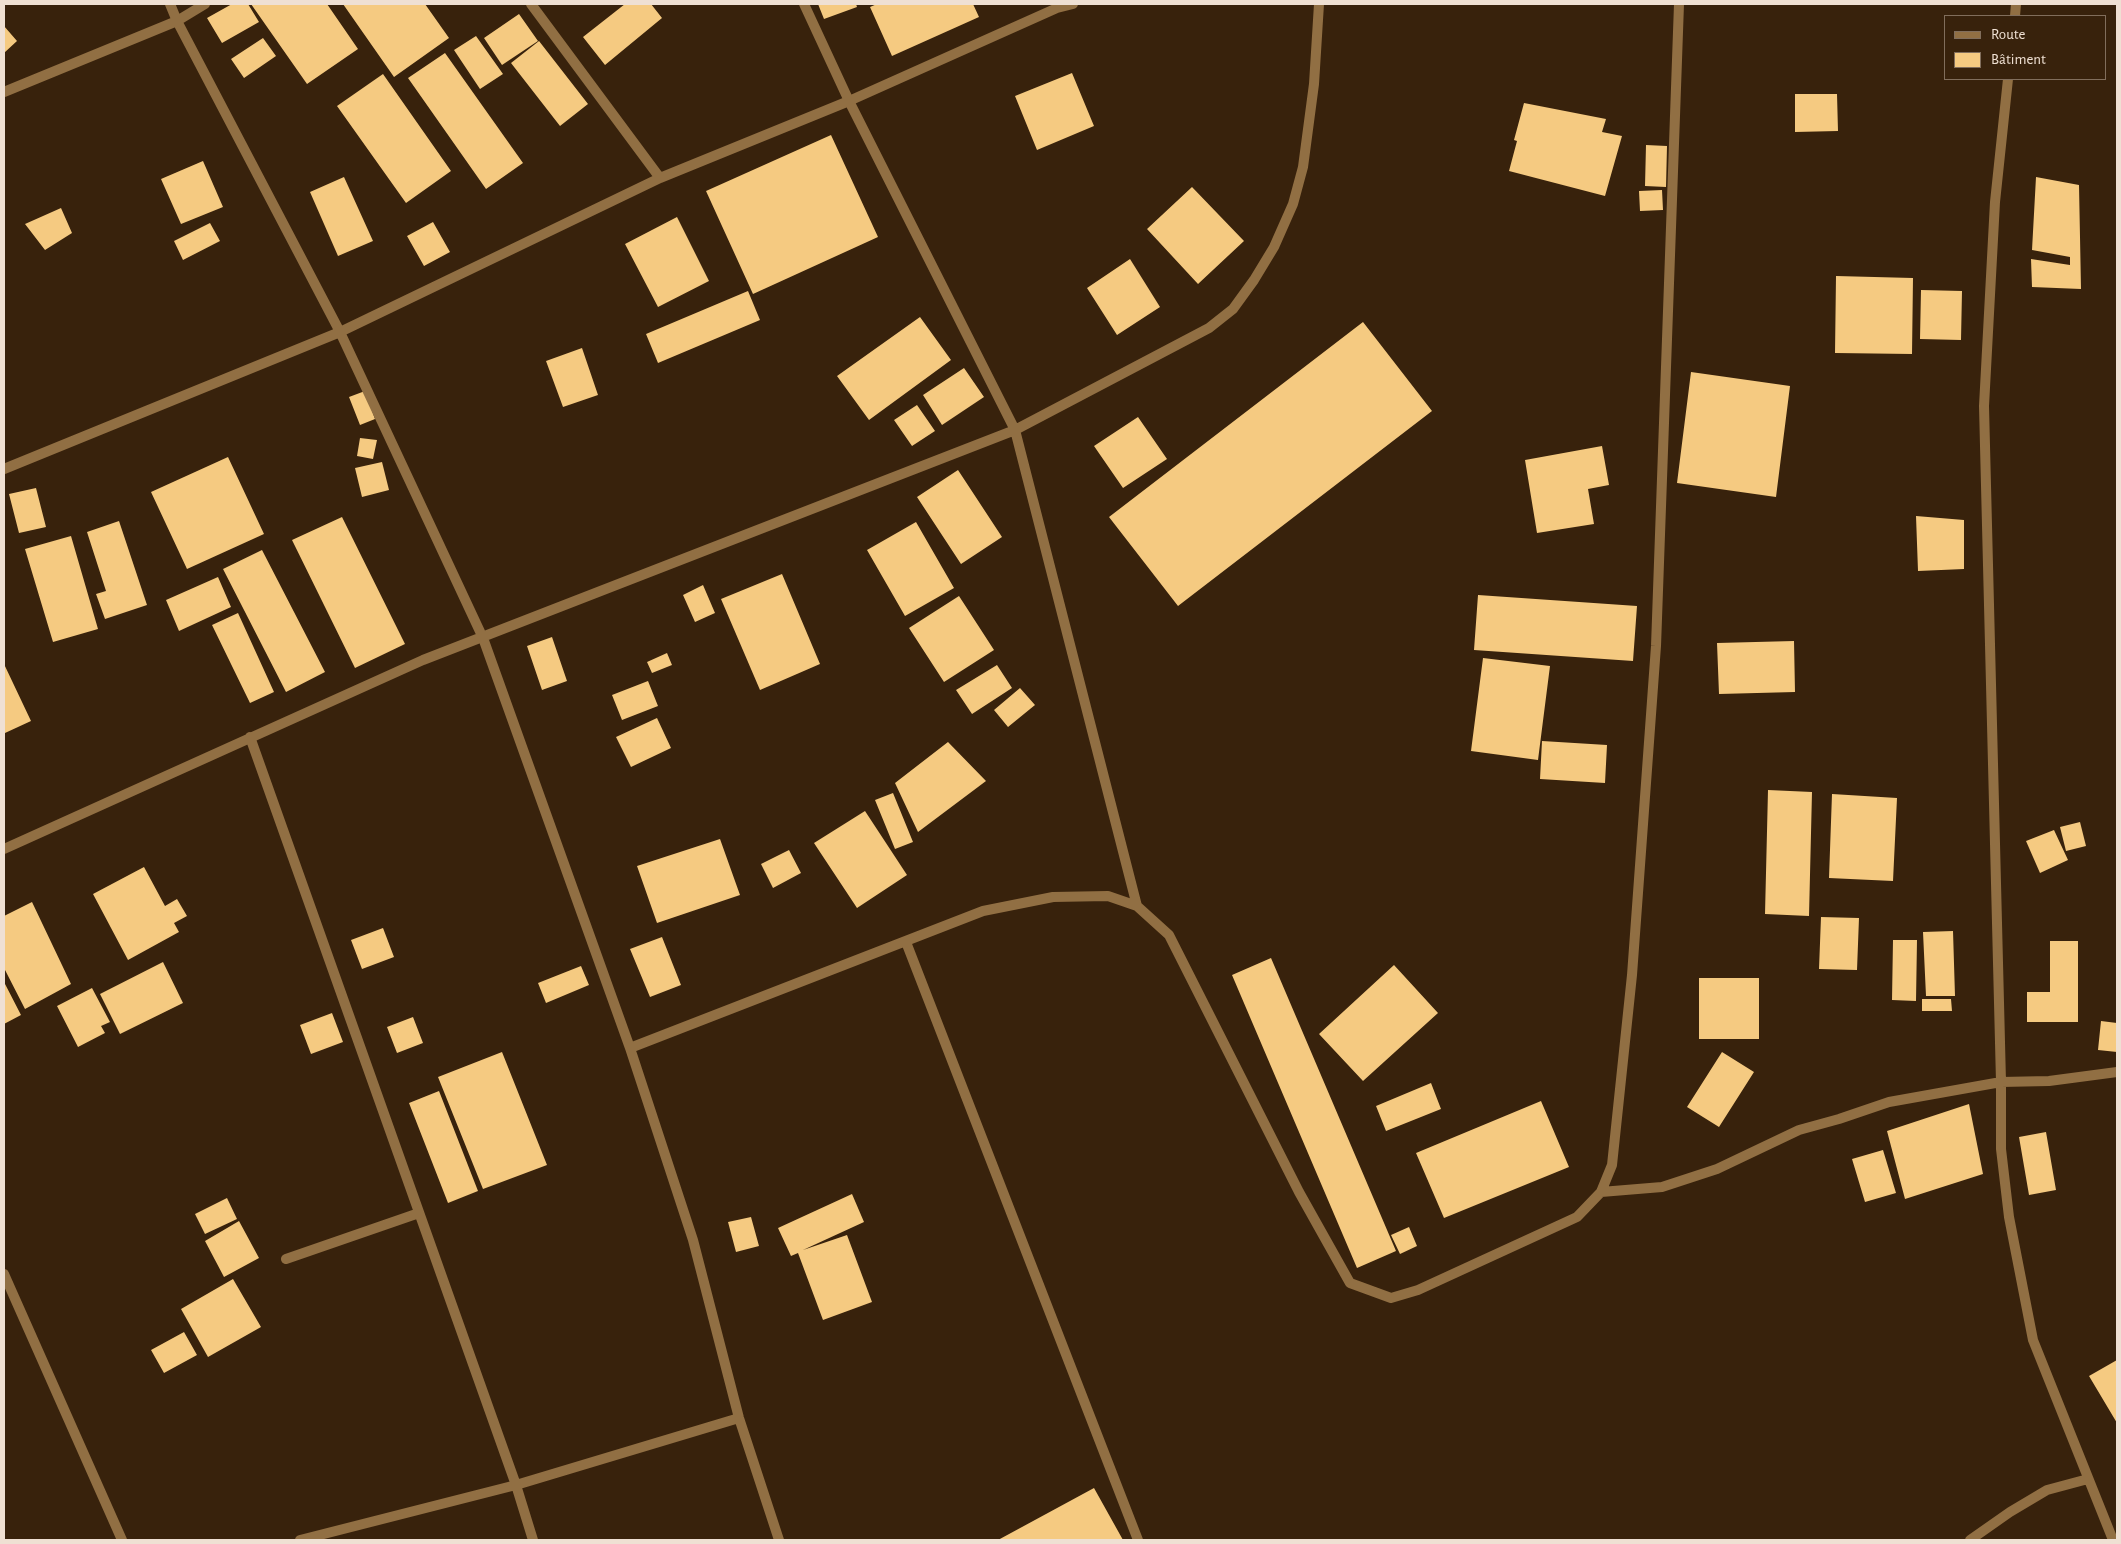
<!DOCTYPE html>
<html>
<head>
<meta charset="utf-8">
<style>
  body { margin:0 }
  #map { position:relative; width:2121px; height:1544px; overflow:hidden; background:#38220c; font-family:"Alegreya Sans",sans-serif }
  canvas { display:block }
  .frame { position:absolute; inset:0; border:5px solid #efe0d3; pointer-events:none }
  .legend { position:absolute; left:1944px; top:15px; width:162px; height:65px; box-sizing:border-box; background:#38220c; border:1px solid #816e5c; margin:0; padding:6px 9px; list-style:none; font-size:15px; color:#efe0d3 }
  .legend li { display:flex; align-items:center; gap:10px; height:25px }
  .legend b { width:25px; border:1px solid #816e5c }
</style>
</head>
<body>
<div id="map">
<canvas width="2121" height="1544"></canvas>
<div class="frame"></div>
<ul class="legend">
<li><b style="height:6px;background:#916f43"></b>Route</li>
<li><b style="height:14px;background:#f5ca81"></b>Bâtiment</li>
</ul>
</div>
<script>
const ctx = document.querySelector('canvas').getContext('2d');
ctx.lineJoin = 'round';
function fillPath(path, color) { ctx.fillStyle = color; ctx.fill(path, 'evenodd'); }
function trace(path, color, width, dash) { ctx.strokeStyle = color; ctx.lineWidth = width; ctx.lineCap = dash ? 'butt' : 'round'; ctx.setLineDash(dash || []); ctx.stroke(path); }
const building = new Path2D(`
  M232,4H248L259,22L222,43L207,18Z
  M251,4H327L358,49L307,84Z
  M343,4H425L449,38L394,77Z
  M625,4H651L662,18L605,65L583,37Z
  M818,4H856L857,7L824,19Z
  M877,4H973L979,17L892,56L870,7Z
  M519,14L538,41L502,65L484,38Z
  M4,26L17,41L4,53Z
  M476,36L503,74L480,89L454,50Z
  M263,38L276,56L244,78L231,59Z
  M539,41L588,104L560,126L511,63Z
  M445,53L523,163L486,189L408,78Z
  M1072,73L1094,126L1037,150L1015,96Z
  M383,74L451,171L406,203L337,106Z
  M1795,94H1837L1838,131L1795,132Z
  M1524,103L1606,119L1602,132L1622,136L1605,196L1509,171L1517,141L1514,140Z
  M831,135L878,237L753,294L706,191Z
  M1646,145L1667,146L1666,187L1645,186Z
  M203,161L223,207L181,224L161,179Z
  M344,177L373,241L338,256L310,192Z
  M2036,177L2079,185L2081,289L2032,287L2031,259L2070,265V257L2032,250Z
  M1192,187L1244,241L1198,284L1147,229Z
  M1662,190L1663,210L1640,211L1639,191Z
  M61,208L72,233L45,250L25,224Z
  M677,217L709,281L658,307L625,244Z
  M433,222L450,252L424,266L407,236Z
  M210,223L220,241L183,260L174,241Z
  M1130,259L1160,307L1117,335L1087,288Z
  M1836,276L1913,278L1912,354L1835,353Z
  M1921,290L1962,291L1961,340L1920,339Z
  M748,291L760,320L658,363L646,334Z
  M920,317L951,360L869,420L837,376Z
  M1363,322L1432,411L1178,606L1109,517Z
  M582,348L598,395L563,407L546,361Z
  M964,368L984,397L942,425L923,395Z
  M1691,372L1790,386L1776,497L1677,483Z
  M365,391L375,419L360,425L349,397Z
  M917,405L935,431L912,446L894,420Z
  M1138,417L1167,459L1123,488L1094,446Z
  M360,438L377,440L373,459L357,456Z
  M1602,446L1609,485L1588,489L1594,524L1537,533L1525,460Z
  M228,457L264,534L187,569L151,492Z
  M382,462L389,490L362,497L355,468Z
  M958,470L1002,537L961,564L917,497Z
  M36,488L46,527L19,533L9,494Z
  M1916,516L1964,520V569L1918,571Z
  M342,517L405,644L355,668L292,540Z
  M119,521L147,605L105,619L96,594L106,591L87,532Z
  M916,522L954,588L905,616L867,550Z
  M71,536L98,629L53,642L25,549Z
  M262,550L325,672L286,692L223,569Z
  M782,574L820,664L760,690L721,599Z
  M218,577L231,607L179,631L166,600Z
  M703,585L715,613L695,622L683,595Z
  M1478,595L1637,606L1633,661L1474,650Z
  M959,596L994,650L944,682L909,628Z
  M238,613L274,692L250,703L212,625Z
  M552,637L567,681L542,690L527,646Z
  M1794,641L1795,692L1719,694L1717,643Z
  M667,653L672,665L652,673L647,662Z
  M1483,658L1550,666L1538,760L1471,751Z
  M4,664L31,721L5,733L4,731Z
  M997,665L1012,688L972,714L956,690Z
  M648,681L658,706L622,720L612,695Z
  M1020,688L1035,705L1008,727L994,710Z
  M657,718L671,748L631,767L616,737Z
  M1542,741L1607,745L1605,783L1540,779Z
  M948,742L986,781L918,832L895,783Z
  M1768,790L1812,792L1809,916L1765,914Z
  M893,793L913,842L895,849L875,800Z
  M1832,794L1897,798L1893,881L1829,878Z
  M865,811L907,875L857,908L814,843Z
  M2080,822L2086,846L2066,851L2060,827Z
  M2054,830L2068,860L2040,873L2026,841Z
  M720,839L740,895L657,923L637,866Z
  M789,850L801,873L773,888L761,864Z
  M144,867L165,906L177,899L187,916L174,923L179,932L128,960L93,894Z
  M32,902L71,984L25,1009L4,968V916Z
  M1821,917L1859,918L1857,970L1819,969Z
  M383,928L394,957L362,969L351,940Z
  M1953,931L1955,996H1926L1923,932Z
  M662,937L681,985L650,997L630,949Z
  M1893,940H1917L1916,1001L1892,1000Z
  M2050,941H2078V1022H2027V992H2050Z
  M1271,958L1396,1251L1357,1268L1232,975Z
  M163,962L183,1003L120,1034L100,994Z
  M1394,965L1438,1013L1363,1081L1319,1034Z
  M581,966L589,985L546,1003L538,983Z
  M1699,978H1759V1039H1699Z
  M4,982L21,1015L4,1024Z
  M92,988L110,1022L101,1026L105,1033L78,1047L57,1006Z
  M1922,999H1951L1952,1011H1922Z
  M332,1013L343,1042L311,1054L300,1025Z
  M413,1017L423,1043L397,1053L387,1027Z
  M2101,1021L2117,1023V1052L2098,1050Z
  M502,1052L547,1165L483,1189L438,1077Z
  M1722,1052L1754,1072L1719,1127L1687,1107Z
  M1431,1083L1441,1109L1386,1131L1376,1106Z
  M439,1091L478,1191L448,1203L409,1103Z
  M1541,1101L1569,1167L1444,1218L1416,1153Z
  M1969,1104L1983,1174L1905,1199L1887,1131Z
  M2046,1132L2056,1190L2029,1195L2019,1137Z
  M1883,1150L1896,1193L1865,1202L1852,1159Z
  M852,1194L864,1222L803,1250L847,1235L872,1302L823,1320L798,1253L791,1256L778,1228Z
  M227,1198L237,1219L205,1234L195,1214Z
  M751,1217L759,1246L736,1252L728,1222Z
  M239,1221L259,1258L224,1277L205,1241Z
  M1409,1227L1417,1246L1400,1254L1391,1235Z
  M233,1279L261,1327L208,1357L181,1309Z
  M184,1332L197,1355L164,1373L151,1350Z
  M2117,1360V1423L2089,1376Z
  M1094,1488L1123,1540H998Z`);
const minor = new Path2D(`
  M170,4L177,21L340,332L483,638L630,1048L693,1240L739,1418L779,1540
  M531,4L660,178
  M804,4L849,101L1015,430L1137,906
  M2015,16L2016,4
  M2008,79L1995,202L1984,406L2001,1082V1149L2009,1217L2033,1340L2113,1540
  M4,92L177,21L205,4
  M4,469L340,332L660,178L849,101L1057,8L1073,4
  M250,737L516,1485L533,1540
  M4,849L423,660L1015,430L1209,328L1233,309L1254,280L1274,247L1293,204L1303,167L1314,84L1319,4
  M906,942L1138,1540
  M630,1048L983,911L1053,897L1108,896L1137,906L1169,935L1299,1192L1350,1283L1391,1298L1418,1290L1577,1217L1601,1192L1612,1165L1632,975L1656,646L1679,4
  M1601,1192L1662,1187L1717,1169L1799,1130L1839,1119L1889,1102L2001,1082L2049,1081L2117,1072
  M286,1259L419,1213
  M4,1274L122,1540
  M300,1540L516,1485L739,1418
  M1970,1540L2010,1512L2047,1490L2088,1479`);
fillPath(building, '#f5ca81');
trace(minor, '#916f43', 10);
</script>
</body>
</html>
